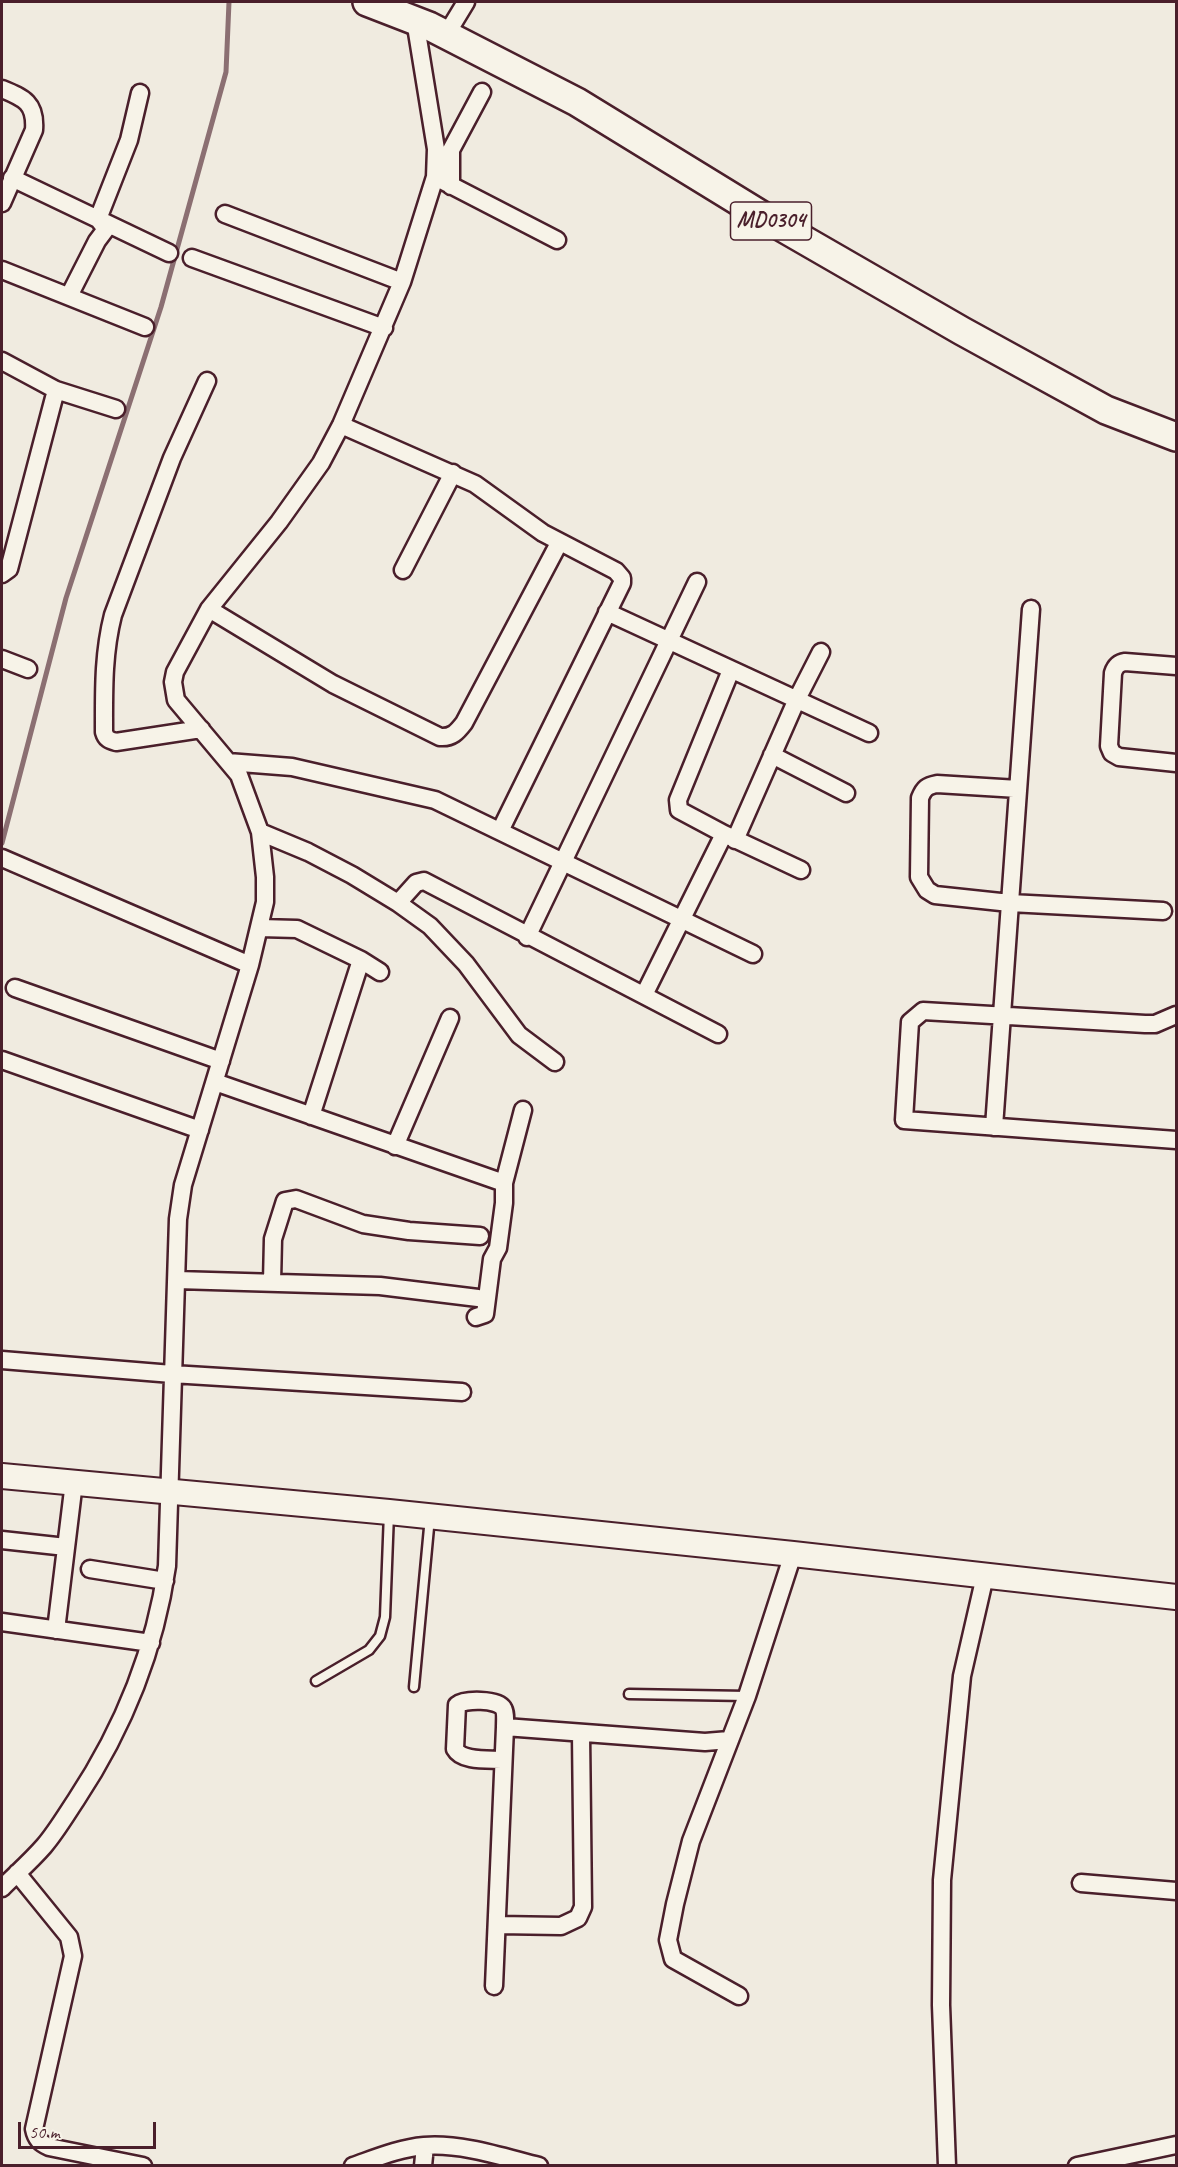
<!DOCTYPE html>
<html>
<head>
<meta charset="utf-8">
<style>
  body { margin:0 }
  #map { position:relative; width:1178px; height:2167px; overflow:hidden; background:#f0ebe0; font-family:Caveat,sans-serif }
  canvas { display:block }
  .frame { position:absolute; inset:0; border:3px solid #4a1f2b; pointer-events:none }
  .scale { position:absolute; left:18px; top:2122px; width:138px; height:27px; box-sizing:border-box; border:3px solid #4a1f2b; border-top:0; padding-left:8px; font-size:18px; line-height:21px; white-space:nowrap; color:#4a1f2b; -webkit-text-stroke:4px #f7f3e8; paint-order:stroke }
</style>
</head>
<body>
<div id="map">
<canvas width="1178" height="2167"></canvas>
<div class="frame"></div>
<div class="scale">50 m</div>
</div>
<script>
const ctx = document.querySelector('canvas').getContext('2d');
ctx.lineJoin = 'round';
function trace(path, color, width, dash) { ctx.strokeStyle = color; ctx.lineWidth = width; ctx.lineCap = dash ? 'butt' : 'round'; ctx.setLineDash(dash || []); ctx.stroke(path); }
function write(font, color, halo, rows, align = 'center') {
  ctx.font = font + ' Caveat,sans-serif'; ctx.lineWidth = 4.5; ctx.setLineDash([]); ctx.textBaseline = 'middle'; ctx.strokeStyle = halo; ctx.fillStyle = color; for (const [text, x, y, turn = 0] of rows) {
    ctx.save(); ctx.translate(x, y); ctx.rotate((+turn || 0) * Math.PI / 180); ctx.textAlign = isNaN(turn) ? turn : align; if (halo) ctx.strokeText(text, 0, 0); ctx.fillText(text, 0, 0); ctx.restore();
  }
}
const stream = new Path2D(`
  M2,843L66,598L161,307L226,72L229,2`);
const lane = new Path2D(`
  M316,1681L369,1650L380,1636L385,1617L389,1513
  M414,1687L430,1517
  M629,1694L747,1696`);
const street = new Path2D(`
  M446,35L466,2
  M2,89C24,98 36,103 34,130L2,203
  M435,177L557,240
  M12,178L169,253
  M451,186V150L482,92
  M225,214L402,282
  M192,258L384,328
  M2,270L145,327
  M69,296L97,241L106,229L98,219L129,140L140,93
  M2,361L56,390L116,409
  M341,425L475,484L543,533L616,571L622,578V583L500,831
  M403,570L453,473
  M2,574L9,569L56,390
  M209,609L333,684L440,737C452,738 457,732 464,723L559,543
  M607,612L869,733
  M2,659L28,669
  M1176,666L1125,662C1118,663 1115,667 1113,673L1109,746L1112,753L1119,757L1176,763
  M731,670L678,800L679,810L724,834L801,870
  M201,729L116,742C109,740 106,739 104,732C104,692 103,654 113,615L172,458L207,381
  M772,755L846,793
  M228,762L292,767L435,800L753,954
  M1018,789L937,784C927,786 924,788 920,798L919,877L927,890L935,895L1010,903L1163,911
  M260,832L308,852L352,875L398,903L430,926L466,964L519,1035L555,1062
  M735,840L797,699L821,652
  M2,858L250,965
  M398,903L416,883L424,881L718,1034
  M260,928L297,929L361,960L380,972
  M527,937L697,582
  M15,988L221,1061
  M644,995L724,834
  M1176,1015L1155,1024H1145L923,1011L910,1022L904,1120L1176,1140
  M2,1060L200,1130
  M215,1082L504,1183
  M311,1116L361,960
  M994,1127L1031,609
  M395,1146L450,1018
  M177,1280L380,1286L478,1298
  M272,1282L273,1239L285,1201L296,1199L363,1224L409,1231L480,1236
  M476,1317L485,1314L492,1259L498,1248L504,1203V1183L523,1110
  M2,1360L172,1374L462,1392
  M2,1540L66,1547
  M90,1569L165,1581
  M2,1622L151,1643
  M56,1630L74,1482
  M505,1727L705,1742L729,1740
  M17,1873L69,1937L73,1956L34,2129C36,2139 40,2143 49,2147L143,2166
  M1081,1883L1176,1891
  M2,1888C16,1874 31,1861 44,1846C56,1832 66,1815 76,1800C123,1729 155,1650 167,1566L178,1219L183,1185L250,965L265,902V877L260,832L239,775L176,700L173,682L175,672L209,609L279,522L321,463L341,425L402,282L435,177L436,149L415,20
  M498,1925L561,1926L578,1918L583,1907L581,1734
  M494,1986L505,1727C505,1722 506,1712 503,1708C498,1699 464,1699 457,1705L455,1749C462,1762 489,1759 503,1760
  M739,1996L673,1959L668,1940L675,1904L691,1841L747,1696L793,1554
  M353,2166C376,2158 400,2148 424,2146C462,2143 503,2157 539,2166
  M423,2166L425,2146
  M947,2166L941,2005L942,1880L962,1676L985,1576
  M1077,2166L1176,2145`);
const secondary = new Path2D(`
  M2,1476L389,1512L793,1554L1176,1597`);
const primary = new Path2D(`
  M367,2L429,26L577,102L766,218L962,331L1106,410L1176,437`);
const shields = [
  [771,221,81]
];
const shieldNames = [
  ["MD0304",771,221]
];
trace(stream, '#8b6f72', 5);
trace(lane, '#4a1f2b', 13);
trace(street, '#4a1f2b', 21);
trace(secondary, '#4a1f2b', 28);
trace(primary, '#4a1f2b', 32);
trace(lane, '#f7f3e8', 8);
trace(street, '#f7f3e8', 16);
trace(secondary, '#f7f3e8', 24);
trace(primary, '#f7f3e8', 27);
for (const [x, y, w] of shields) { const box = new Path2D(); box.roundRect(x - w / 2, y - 19, w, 38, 4.5); ctx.fillStyle = '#f7f3e8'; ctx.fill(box); trace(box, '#4a1f2b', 1.5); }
write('bold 22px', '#4a1f2b', null, shieldNames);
</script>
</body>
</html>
